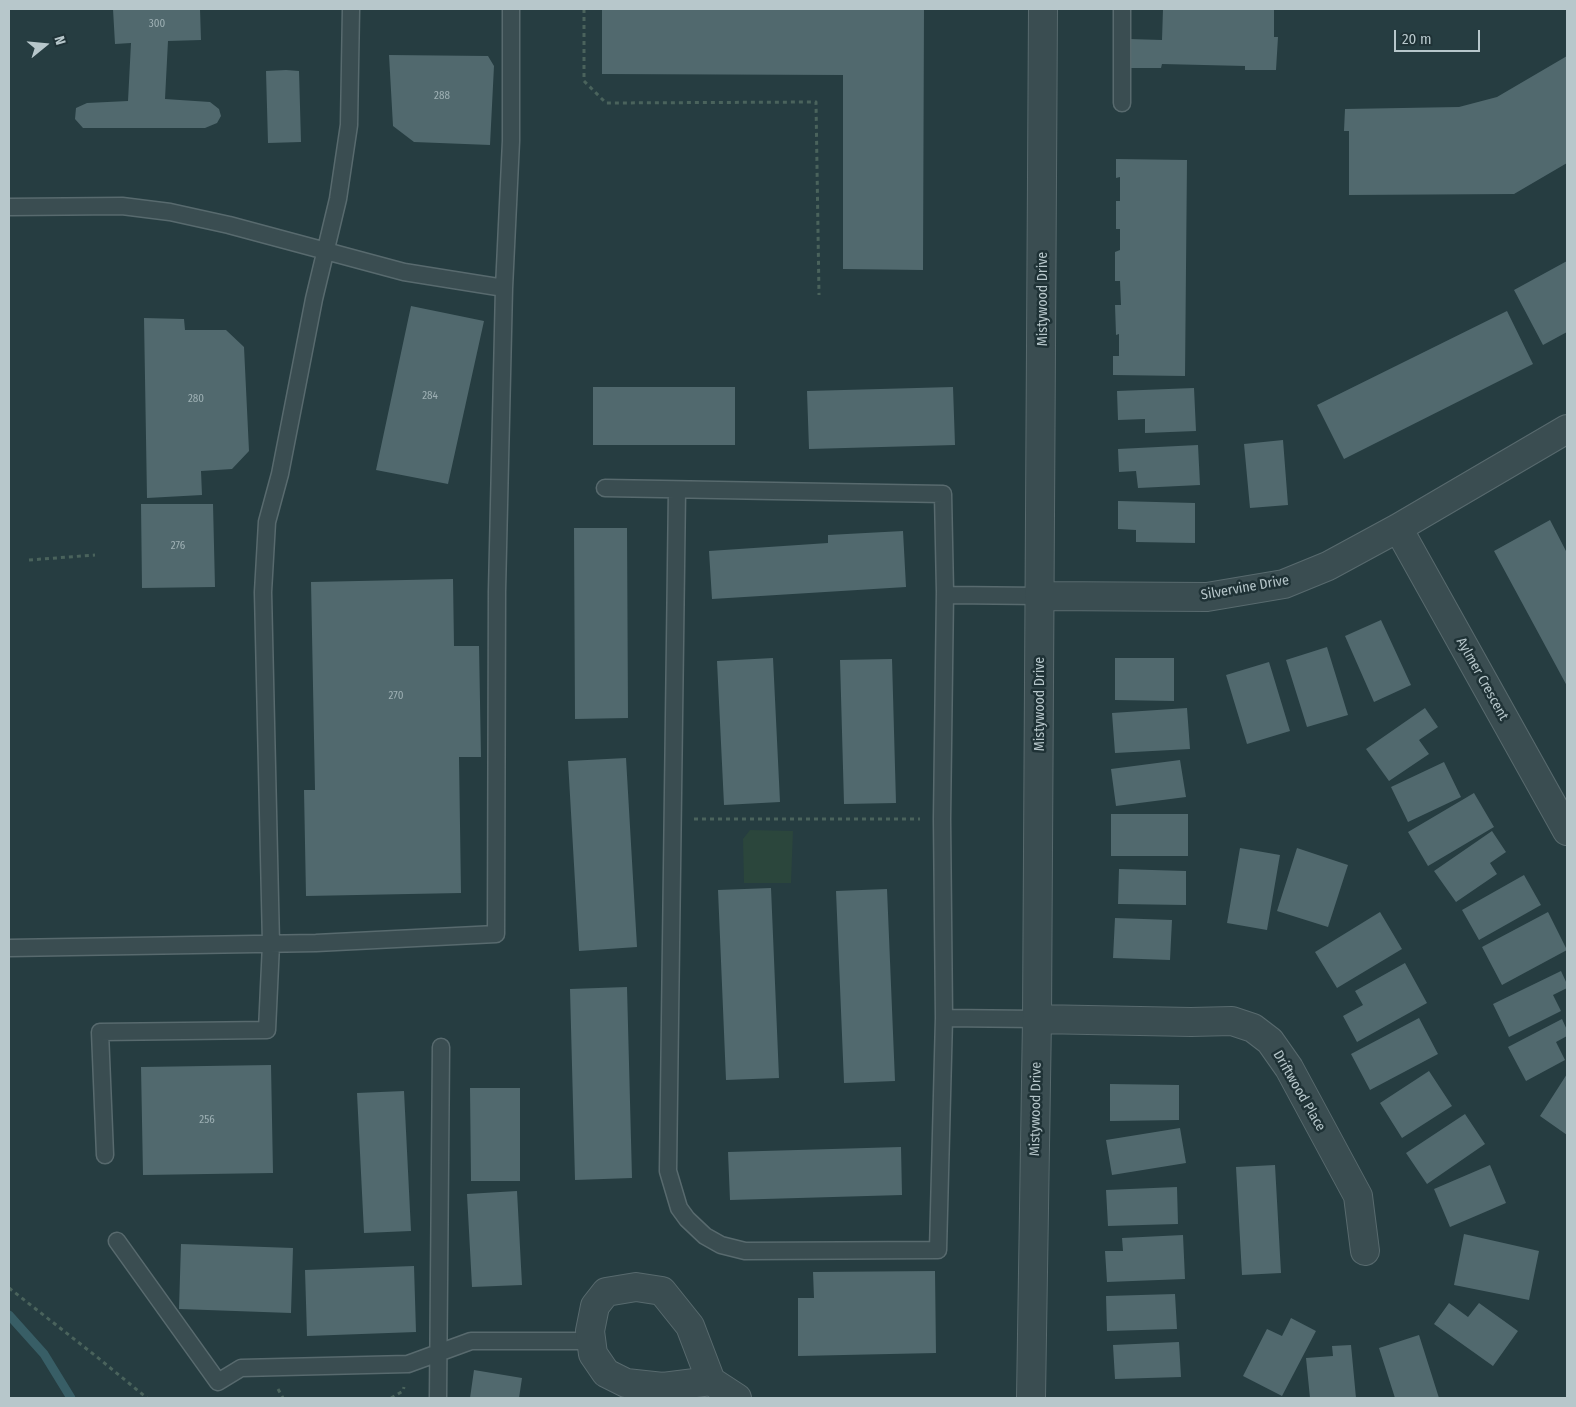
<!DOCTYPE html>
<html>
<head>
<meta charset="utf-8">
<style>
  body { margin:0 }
  #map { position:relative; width:1576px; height:1407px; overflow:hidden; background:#263d41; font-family:"Fira Sans Condensed",sans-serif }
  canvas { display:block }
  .frame { position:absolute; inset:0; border:10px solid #b7c7cb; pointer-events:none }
  .north { position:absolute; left:20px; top:20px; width:50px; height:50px; -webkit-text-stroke:4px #1f3236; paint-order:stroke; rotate:73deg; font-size:14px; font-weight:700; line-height:20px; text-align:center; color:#b7c7cb }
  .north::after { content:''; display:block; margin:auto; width:18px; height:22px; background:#b7c7cb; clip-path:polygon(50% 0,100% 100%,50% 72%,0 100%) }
  .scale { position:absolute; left:1394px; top:30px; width:86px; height:22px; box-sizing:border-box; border:2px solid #b7c7cb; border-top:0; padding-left:6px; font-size:15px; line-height:18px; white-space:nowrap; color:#b7c7cb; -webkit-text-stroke:4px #1f3236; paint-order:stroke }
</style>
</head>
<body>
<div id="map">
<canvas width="1576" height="1407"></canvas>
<div class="frame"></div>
<div class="north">N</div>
<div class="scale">20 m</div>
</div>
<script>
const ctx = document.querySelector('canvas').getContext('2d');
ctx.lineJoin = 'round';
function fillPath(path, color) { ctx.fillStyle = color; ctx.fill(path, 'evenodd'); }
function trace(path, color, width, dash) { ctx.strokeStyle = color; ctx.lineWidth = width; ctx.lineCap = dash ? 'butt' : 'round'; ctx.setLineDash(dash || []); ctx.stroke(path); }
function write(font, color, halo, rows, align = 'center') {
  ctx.font = font + ' "Fira Sans Condensed",sans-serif'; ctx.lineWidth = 5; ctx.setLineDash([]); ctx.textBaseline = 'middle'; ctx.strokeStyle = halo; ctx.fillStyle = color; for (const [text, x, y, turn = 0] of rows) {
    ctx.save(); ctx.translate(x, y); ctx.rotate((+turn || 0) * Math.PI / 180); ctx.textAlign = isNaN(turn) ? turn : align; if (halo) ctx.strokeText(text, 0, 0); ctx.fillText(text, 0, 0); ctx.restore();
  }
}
const green = new Path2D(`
  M750,830L793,831L791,883H744L743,839Z`);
const stream = new Path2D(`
  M9,1315L44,1354L71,1398`);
const building = new Path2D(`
  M113,9H200L201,40L168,41L165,99L210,102L219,109L221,116L217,123L205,128H83L75,119L76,108L87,103L128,101L131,43L115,44Z
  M602,9H924L923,270L843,269V75L602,74Z
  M1163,9H1274V37H1278L1276,70H1245V66L1162,64L1161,68H1129V39L1162,40Z
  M389,55L488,56L494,66L490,145L414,142L393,126Z
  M1567,56V163L1514,194L1349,195V131H1344L1345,109L1459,107L1497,97Z
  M286,70L299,71L301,142L268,143L266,71Z
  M1116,159L1187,160L1185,376L1113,375V356H1119V334L1116,335L1115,305H1121L1120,281H1115V252L1120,250V229H1116V201H1120V177L1116,178Z
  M1567,261V332L1543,345L1514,290Z
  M411,306L484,321L448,484L376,470Z
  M1507,311L1533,364L1344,459L1317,405Z
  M144,318L184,319L185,330H226L244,347L249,451L232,469L201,471L202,495L147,498Z
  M593,387H735V445H593Z
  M953,387L955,445L809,449L807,391Z
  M1194,388L1196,431L1145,433V419L1118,420L1117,391Z
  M1283,440L1288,505L1250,508L1244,444Z
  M1198,445L1200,485L1138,488L1136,471L1119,472L1118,449Z
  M1118,501L1195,503V543L1136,542V530L1118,529Z
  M141,504H213L215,587L142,588Z
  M1550,520L1567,553V686L1494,551Z
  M574,528H627L628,718L575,719Z
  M903,531L906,587L712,599L709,551L828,543V535Z
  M453,579L454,646H479L481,757H459L461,893L306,896L304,790H315L311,582Z
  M1381,620L1411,685L1374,702L1345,636Z
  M1327,647L1348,715L1307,727L1286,660Z
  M773,658L780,802L724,805L717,661Z
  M1115,658H1174V701L1115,700Z
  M892,659L896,803L844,804L840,660Z
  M1269,662L1290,731L1247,744L1226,675Z
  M1187,708L1190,749L1115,753L1112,713Z
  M1425,708L1438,727L1419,740L1429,754L1389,781L1366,749Z
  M626,758L637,947L579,951L568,761Z
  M1180,760L1186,797L1116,806L1111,769Z
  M1444,762L1461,797L1408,822L1391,787Z
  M1474,793L1494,827L1428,866L1408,832Z
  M1111,814H1188V856H1111Z
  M1492,831L1506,852L1490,863L1497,874L1456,902L1434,871Z
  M1240,848L1280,855L1267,930L1227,923Z
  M1297,848L1348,865L1328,927L1277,911Z
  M1119,869L1186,871V905L1118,904Z
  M1524,875L1541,905L1479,940L1462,910Z
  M771,888L779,1078L726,1080L718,890Z
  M887,889L895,1081L844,1083L836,891Z
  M1380,912L1402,949L1337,988L1315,952Z
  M1548,912L1567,950L1502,985L1482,947Z
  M1115,918L1172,920L1170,960L1113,958Z
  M1405,963L1427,1003L1357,1042L1343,1016L1363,1005L1355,991Z
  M1561,971L1567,984V988L1553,995L1561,1011L1509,1037L1493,1004Z
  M627,987L632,1178L575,1180L570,989Z
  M1419,1018L1438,1054L1370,1090L1351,1054Z
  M1562,1019L1567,1030V1036L1556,1042L1565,1060L1526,1081L1508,1047Z
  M271,1065L273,1173L143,1175L141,1067Z
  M1429,1071L1452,1106L1402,1138L1380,1103Z
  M1567,1074V1135L1540,1116Z
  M1110,1084L1179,1085V1120L1110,1121Z
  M470,1088H520V1181H471Z
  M404,1091L411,1231L364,1233L357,1093Z
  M1465,1114L1485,1144L1427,1184L1406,1153Z
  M1180,1128L1186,1163L1112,1175L1106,1140Z
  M901,1147L902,1195L730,1200L728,1152Z
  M1275,1165L1281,1273L1242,1275L1236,1167Z
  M1490,1165L1506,1203L1450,1227L1434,1189Z
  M1177,1187L1178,1224L1108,1226L1106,1190Z
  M517,1191L522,1285L472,1287L467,1194Z
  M1464,1234L1539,1251L1529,1300L1454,1285Z
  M1183,1235L1185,1279L1107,1282L1105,1251H1123L1122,1238Z
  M181,1244L293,1248L291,1313L179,1309Z
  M414,1266L416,1332L307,1336L305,1270Z
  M935,1271L936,1353L798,1356V1298H814L813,1272Z
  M1175,1294L1177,1329L1107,1331L1106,1296Z
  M1449,1303L1468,1317L1479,1303L1518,1331L1493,1366L1434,1324Z
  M1291,1318L1316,1331L1282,1396L1243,1376L1267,1329L1282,1336Z
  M1419,1335L1439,1398H1395L1379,1348Z
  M1179,1342L1181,1377L1115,1379L1113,1345Z
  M1351,1345L1356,1398H1310L1306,1358L1333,1356L1332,1346Z
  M474,1370L522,1378L519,1398H470Z`);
const path = new Path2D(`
  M584,9V81L606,103L816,102L819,295
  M29,560L95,555
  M694,819H920
  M9,1288L97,1357L147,1398
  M278,1389L283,1398
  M391,1398L403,1391L404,1387`);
const lane = new Path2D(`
  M1122,9V103
  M9,207L122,206L170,212L229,225L404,272L504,288
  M605,488L943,494L945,592L942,819L944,1018L938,1250L745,1251L721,1245L705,1236L687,1219L679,1208L668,1171L677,490
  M945,592L950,595L1040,596
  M9,948L316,943L496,934L497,591L504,288L511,141V9
  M944,1018L1037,1019
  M105,1155L100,1032L267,1030L271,944L263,592L267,522L280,474L314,299L338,199L349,125L351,9
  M117,1241L218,1382L241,1368L408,1364L471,1341H592
  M438,1398L441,1047`);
const street = new Path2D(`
  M1398,528L1567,831
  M1040,596L1207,597L1284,584L1328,566L1398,528L1567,429
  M1037,1019L1191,1022L1232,1021L1253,1028L1270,1041L1289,1068L1358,1196L1365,1251
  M711,1381L663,1387L626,1383L606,1373L593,1354L590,1331L595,1306L606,1292L636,1287L662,1291L690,1326L711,1381L737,1398
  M1031,1398L1037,1019L1043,9`);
const numberNames = [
  ["300",157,24],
  ["288",442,96],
  ["284",430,396],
  ["280",196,399],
  ["276",178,546],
  ["270",396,696],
  ["256",207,1120]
];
const streetNames = [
  ["Mistywood Drive",1043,299,-90],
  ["Silvervine Drive",1245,588,-10],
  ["Aylmer Crescent",1482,679,61],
  ["Mistywood Drive",1040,704,-90],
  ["Driftwood Place",1299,1091,60],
  ["Mistywood Drive",1036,1109,-89]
];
fillPath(green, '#2b463c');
trace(stream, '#385e66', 9);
fillPath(building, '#51696e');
trace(lane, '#586a6e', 19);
trace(street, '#586a6e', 30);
trace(path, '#4a635c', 3, [4, 4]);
trace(lane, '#3a4d51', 16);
trace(street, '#3a4d51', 28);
write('11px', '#9eb0b4', null, numberNames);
write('14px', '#b7c7cb', '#1f3236', streetNames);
</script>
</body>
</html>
